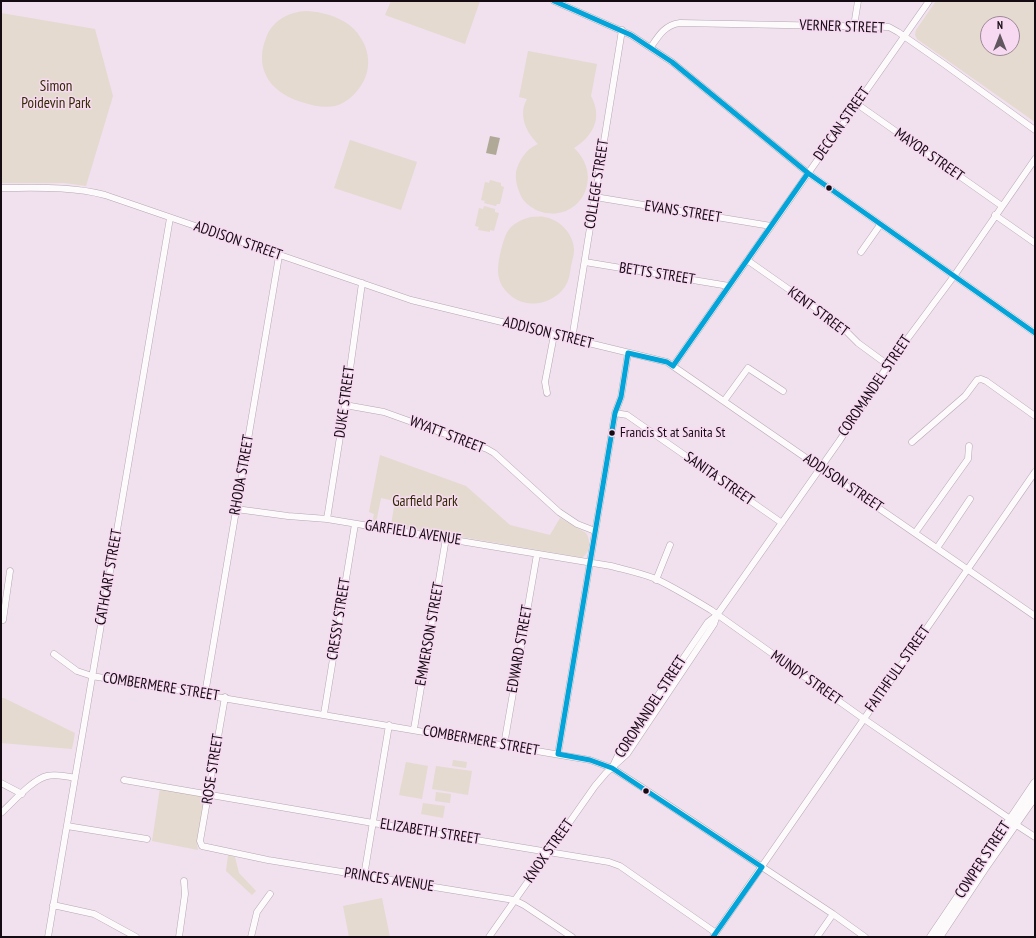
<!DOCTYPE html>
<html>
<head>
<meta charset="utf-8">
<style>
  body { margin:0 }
  #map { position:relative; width:1036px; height:938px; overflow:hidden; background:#f1e0ed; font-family:"PT Sans Narrow",sans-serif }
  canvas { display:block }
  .frame { position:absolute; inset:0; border:2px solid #150b13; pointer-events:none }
  .north { position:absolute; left:980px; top:16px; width:40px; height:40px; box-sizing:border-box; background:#f7daf1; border:1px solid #9d8798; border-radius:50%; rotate:0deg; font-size:11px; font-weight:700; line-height:16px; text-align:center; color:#150b13 }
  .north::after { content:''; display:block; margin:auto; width:14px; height:18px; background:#62565f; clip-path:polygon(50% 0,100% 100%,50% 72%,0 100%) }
</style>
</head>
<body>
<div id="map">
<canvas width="1036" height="938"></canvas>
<div class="frame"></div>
<div class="north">N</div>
</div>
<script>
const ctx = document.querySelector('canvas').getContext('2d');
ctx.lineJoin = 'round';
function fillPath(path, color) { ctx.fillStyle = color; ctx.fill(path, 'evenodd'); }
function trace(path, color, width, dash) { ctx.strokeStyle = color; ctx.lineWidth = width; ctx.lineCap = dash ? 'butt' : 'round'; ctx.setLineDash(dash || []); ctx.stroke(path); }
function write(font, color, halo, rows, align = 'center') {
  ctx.font = font + ' "PT Sans Narrow",sans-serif'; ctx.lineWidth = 3; ctx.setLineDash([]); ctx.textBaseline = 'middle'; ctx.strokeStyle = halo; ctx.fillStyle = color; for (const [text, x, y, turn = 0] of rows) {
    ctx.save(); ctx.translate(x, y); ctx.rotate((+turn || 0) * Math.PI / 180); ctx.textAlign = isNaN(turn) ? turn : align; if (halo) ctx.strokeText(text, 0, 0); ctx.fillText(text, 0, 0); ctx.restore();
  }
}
const green = new Path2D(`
  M391,1H480L465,44L385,15Z
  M936,1H1035V122L917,39L915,35L916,30ZM988,24H1012V48H988Z
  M306,11C327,12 352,20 362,40C369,52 370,66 365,78C360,90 348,103 335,106C325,108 314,106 305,103C273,95 253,71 266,38C272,21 288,12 306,11Z
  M1,13L95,29L113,96L86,186L64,183H1Z
  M528,51L597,64L591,96C603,118 593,136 574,148C607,179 576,227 536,210C531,207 525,203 522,198C518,190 515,181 516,172C519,160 526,149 538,144C526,132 518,115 527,99L519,97Z
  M350,140L417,162L401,210L334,188Z
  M490,180L501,183V186L504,187L500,204H497L496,206L484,203L485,201L481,200L485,182L489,183Z
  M484,206L495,209V212L499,213L494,231L490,230V232L478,230L479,227L475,226L479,208L483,209Z
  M531,217C535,217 540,216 544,217C559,219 574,234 574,250C574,255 572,261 571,266C570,273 569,282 564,288C551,305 526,309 510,295C495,282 497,268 501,250C503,243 505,234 510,228C516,222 523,219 531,217Z
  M380,455L466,486L510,525L550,535L560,518L586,533C591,540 590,552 583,557H579L391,525L395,501L381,498L376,523L372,522L374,514L369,512Z
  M1,698H4L75,733L72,749L1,743Z
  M453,760L467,762L466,768L452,766Z
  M406,762L428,766L422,799L399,795Z
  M436,766L472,771L468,795L432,789Z
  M160,788L201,795L204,798L205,801L197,844L198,850L152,841Z
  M436,792L451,794L450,803L435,801Z
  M423,803L445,806L443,818L421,814Z
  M228,855L235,857L239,873L256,891L252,895L226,871Z
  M382,898L390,937H349L343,906Z`);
const water = new Path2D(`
  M490,136L500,138L496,155L486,153Z`);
const minor = new Path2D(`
  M554,1L631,35L672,62L808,173L1035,333
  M854,26L858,1
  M651,47C659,35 665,25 680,23L889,27L898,32L944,64L1035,130
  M857,104L1002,206
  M1,188C36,188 71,186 105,195L411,300L667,362L1035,616
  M595,197L771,226
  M995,215L1035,243
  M861,252L880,225
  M747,260L841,326L858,343L888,365
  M585,262L729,286
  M572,339L622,30
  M673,366L929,1
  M547,393L545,382L554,335
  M724,401L748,368L783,391
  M345,405L384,412L487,449L494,453L559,512L577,524L595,531
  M615,413L627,415L782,523
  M912,442L965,396L977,380L981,379L986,381L1035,416
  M236,509L288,516L327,519L611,566C626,570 641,573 656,579C675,588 693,599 711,610L864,719L1010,819
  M327,519L345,405L362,283
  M915,533L968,459L969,446
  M937,548L970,499
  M656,580L670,545
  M3,620L10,571
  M54,654L77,671L92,676L590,760L612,768L643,788L833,914L865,937
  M205,694L279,256
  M225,697L200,841L202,846L268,860L514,900L524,905L572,937
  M324,714L355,524
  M414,729L446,538
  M504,745L537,554
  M558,754L615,413L621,397L628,353
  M612,768L620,751L708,622L717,615L840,440L888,365L954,276L1035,159
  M124,780L373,823L609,862L620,866L716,933
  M1,783L22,794
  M1,813C12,803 33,779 47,776C56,774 66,776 75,778
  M1015,824L1035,837
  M67,826L147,839
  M364,876L389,725
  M53,905L94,914L136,937
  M48,937L170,218
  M179,937L185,894L184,881
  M251,937L257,912L270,894
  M489,937L595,786L606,773L627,754L714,624L717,615
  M713,937L1035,472
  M817,937L833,914`);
const major = new Path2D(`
  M931,937L1035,783
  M939,937L984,869L1035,796`);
const bus1 = new Path2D(`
  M554,1L631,35L672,62L808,173L1035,333
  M713,937L762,867L612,768L590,760L558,754L615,413L621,397L628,353L667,362L673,366L808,173`);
const markers = [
  [829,188,3.5,"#150b13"],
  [612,433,3.5,"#150b13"],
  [646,791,3.5,"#150b13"]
];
const busNames = [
  ["Francis St at Sanita St",620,433]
];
const streetNames = [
  ["VERNER STREET",842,27,2],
  ["DECCAN STREET",842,124,-55],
  ["MAYOR STREET",929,155,35],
  ["COLLEGE STREET",597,184,-81],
  ["EVANS STREET",683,212,9],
  ["ADDISON STREET",238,241,19],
  ["BETTS STREET",657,274,9],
  ["KENT STREET",818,312,37],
  ["ADDISON STREET",548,333,14],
  ["COROMANDEL STREET",875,386,-56],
  ["DUKE STREET",345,402,-82],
  ["WYATT STREET",447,435,21],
  ["RHODA STREET",242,475,-80],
  ["SANITA STREET",719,479,35],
  ["ADDISON STREET",843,483,34],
  ["GARFIELD AVENUE",413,533,9],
  ["CATHCART STREET",109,577,-80],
  ["CRESSY STREET",339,619,-81],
  ["EMMERSON STREET",430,634,-80],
  ["EDWARD STREET",520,649,-80],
  ["FAITHFULL STREET",898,669,-55],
  ["MUNDY STREET",806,678,35],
  ["COMBERMERE STREET",161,687,9],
  ["COROMANDEL STREET",651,707,-57],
  ["COMBERMERE STREET",481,741,10],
  ["ROSE STREET",213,769,-81],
  ["ELIZABETH STREET",430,832,9],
  ["KNOX STREET",549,851,-55],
  ["COWPER STREET",983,860,-57],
  ["PRINCES AVENUE",389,880,9]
];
const parkNames = [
  ["Simon",56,87],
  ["Poidevin Park",56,104],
  ["Garfield Park",425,502]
];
fillPath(green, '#e4dacf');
fillPath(water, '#b1a998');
trace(minor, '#b4a7b2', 7);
trace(major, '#b4a7b2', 9);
trace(minor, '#fdfafc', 6);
trace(major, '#fdfafc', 8);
trace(bus1, '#02a4d9', 5);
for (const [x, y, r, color] of markers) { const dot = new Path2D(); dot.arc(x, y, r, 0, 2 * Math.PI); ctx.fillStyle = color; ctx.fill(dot); trace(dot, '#f7daf1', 1.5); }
write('14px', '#150b13', '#f7daf1', busNames, 'left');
write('15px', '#150b13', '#f7daf1', streetNames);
write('15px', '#322b01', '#f7daf1', parkNames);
</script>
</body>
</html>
